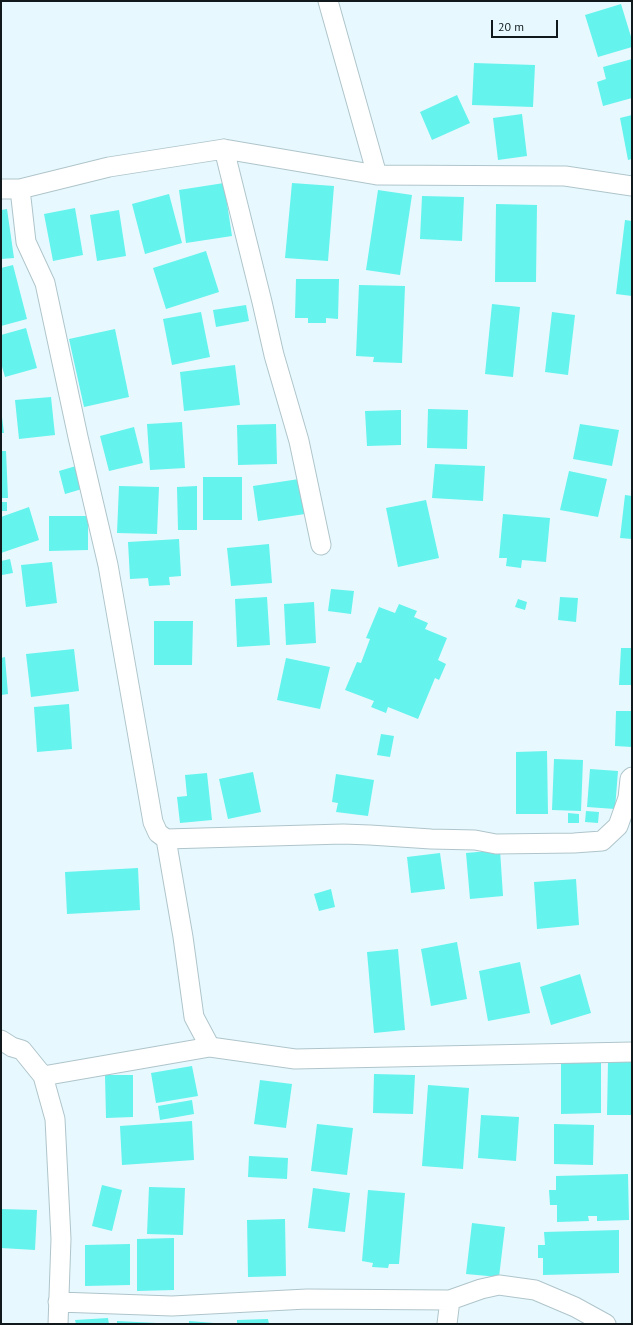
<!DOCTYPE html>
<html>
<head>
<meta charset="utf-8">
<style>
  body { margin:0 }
  #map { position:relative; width:633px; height:1325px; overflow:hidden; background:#e7f9fe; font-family:"PT Sans",sans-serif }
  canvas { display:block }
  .frame { position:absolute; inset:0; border:2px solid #11191c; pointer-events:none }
  .scale { position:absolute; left:491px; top:20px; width:67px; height:18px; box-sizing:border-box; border:2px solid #11191c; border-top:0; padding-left:5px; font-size:12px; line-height:14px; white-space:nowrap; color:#11191c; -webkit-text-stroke:3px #e7f9fe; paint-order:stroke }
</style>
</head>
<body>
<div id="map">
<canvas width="633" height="1325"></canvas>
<div class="frame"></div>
<div class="scale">20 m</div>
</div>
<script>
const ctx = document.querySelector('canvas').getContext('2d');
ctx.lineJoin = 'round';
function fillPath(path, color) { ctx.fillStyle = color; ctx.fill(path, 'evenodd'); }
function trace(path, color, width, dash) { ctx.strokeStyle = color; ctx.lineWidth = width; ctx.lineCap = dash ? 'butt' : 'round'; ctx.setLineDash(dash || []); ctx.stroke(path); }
const building = new Path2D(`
  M621,4L632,40V47L598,57L585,15Z
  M632,59V98L603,106L597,82L606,79L603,67Z
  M474,63L535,65L533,107L472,105Z
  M457,95L470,123L432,140L420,112Z
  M522,114L527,156L498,160L493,118Z
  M632,115V159L628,160L620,118Z
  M224,183L232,236L186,243L179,190Z
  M292,183L334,186L328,261L285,258Z
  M378,190L412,195L400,275L366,270Z
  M169,194L182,243L145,254L132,204Z
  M422,196L464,197L462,241L420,239Z
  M496,204L537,205L536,282H495Z
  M75,208L83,255L53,261L44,214Z
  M7,209L14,258L1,259V210Z
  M119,210L126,256L97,261L90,215Z
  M625,220L632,221V296L616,294Z
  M206,251L219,292L166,309L153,268Z
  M13,265L27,319L1,326V268Z
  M296,279H339L338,319L326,318V323H308V318H295Z
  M359,285L405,286L402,363L373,362L374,357L356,356Z
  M492,304L520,307L513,377L485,374Z
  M246,305L249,321L216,327L213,310Z
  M201,312L210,357L172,365L163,319Z
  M552,312L575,315L568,375L545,372Z
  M26,328L37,368L5,377L1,363V335Z
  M115,329L129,397L84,407L69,339Z
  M235,365L240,405L184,411L180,372Z
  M51,397L55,435L19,439L15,400Z
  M428,409L468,410L467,449L427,448Z
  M401,410V445L367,446L365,411Z
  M1,417H2L4,433H1Z
  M182,422L185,468L150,470L147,424Z
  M276,424L277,464L238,465L237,425Z
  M580,424L619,430L612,466L573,459Z
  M134,427L143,463L109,471L100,436Z
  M1,451H6L8,498H1Z
  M435,464L485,466L483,501L432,498Z
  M76,466L82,489L65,494L59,471Z
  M569,471L607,479L598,517L560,510Z
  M203,477H242V520H203Z
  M299,479L305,514L258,521L253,486Z
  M119,486L159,487L157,534L117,533Z
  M197,486V530H178L177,487Z
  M625,495L632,496V539L620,538Z
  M426,500L439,558L398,567L386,508Z
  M1,502H7V511H1Z
  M29,507L39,540L1,553V517Z
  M503,514L550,518L546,562L522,560L521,568L506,566L507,558H499Z
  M49,516H88V550L49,551Z
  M179,539L181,576L169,577L170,585L149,586L148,578L130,579L128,542Z
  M269,544L272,583L231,586L227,548Z
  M10,559L13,573L2,575L1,561Z
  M52,562L57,603L26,607L21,565Z
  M331,589L354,591L351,614L328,611Z
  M267,597L270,645L237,647L235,599Z
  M560,597L578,598L576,622L558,620Z
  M518,599L527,602L525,610L515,607Z
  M314,602L316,643L286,645L284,604Z
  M399,604L417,611L414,617L428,623L425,629L447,638L438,660L446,664L439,680L435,678L418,719L388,707L386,713L371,707L374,701L345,690L357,662L361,663L370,639L366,638L379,607L395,613Z
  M154,621H193L192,665H154Z
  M621,648H632V685H619Z
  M74,649L79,691L31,697L26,654Z
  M5,657L8,694L1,695V658Z
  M286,658L330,667L320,709L277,700Z
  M69,704L72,749L37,752L34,707Z
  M616,711H632V747L615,746Z
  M381,734L394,736L390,757L377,755Z
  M547,751L548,814H516V752Z
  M554,759L583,760L581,811L552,810Z
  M590,769L618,771L615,809L587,807Z
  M253,772L261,812L228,819L219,779Z
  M207,773L212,820L180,823L177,797L187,796L185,775Z
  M336,774L374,780L368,816L336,812L338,803L332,802Z
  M586,811L599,812L598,823L585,822Z
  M568,813L579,814V823H568Z
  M500,850L503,896L470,899L466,853Z
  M440,853L445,889L411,893L407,857Z
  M138,868L140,910L67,914L65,872Z
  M576,879L579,925L537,929L534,882Z
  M331,889L335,907L319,911L314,894Z
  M457,942L467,999L431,1006L421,949Z
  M398,949L405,1030L374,1033L367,952Z
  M520,962L530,1013L488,1021L479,971Z
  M580,974L591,1013L551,1025L540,987Z
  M601,1062V1113L561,1114V1063Z
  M608,1062H632V1115H607Z
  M192,1066L198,1096L156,1103L151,1073Z
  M374,1074L415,1075L413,1114L373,1113Z
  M105,1075H133V1117L106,1118Z
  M260,1080L292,1084L286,1128L254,1124Z
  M428,1085L469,1088L463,1169L422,1166Z
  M192,1100L194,1114L160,1120L158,1106Z
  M481,1115L519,1117L516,1161L478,1158Z
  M192,1121L194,1160L122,1165L120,1126Z
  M317,1124L353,1128L347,1175L311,1171Z
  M554,1124L594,1125L593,1165L554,1164Z
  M249,1156L288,1158L287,1179L248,1177Z
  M628,1174L629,1220L597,1221V1216H588L589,1221L557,1222V1205H550L549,1190H556V1176Z
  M102,1185L122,1190L112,1231L92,1226Z
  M149,1187L185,1188L183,1235L147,1234Z
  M313,1188L350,1193L345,1232L308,1228Z
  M368,1190L405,1193L399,1264H389L388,1268L372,1267L373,1263L362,1261Z
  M1,1209L37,1210L35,1250L1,1248Z
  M285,1219L286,1276L248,1277L247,1220Z
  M472,1223L505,1227L499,1277L466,1274Z
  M619,1230V1273L543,1275V1258H538V1245H545L544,1232Z
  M174,1238V1290L137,1291V1239Z
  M130,1244V1285L85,1286V1245Z
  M108,1318L109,1324H76L75,1320Z
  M268,1319L269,1324H237V1320Z
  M117,1321L157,1323V1324H117Z
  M189,1321L214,1323V1324H189Z`);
const minor = new Path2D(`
  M328,1L377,175
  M224,149L262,302L274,355L299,441L321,545
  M1,189H20L109,167L224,149L377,175L565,176L632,186
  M20,189L26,242L45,283L78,437L108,565L153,822L158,833L166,839L343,834L370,835L431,839L475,840L496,844L574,843L602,841L618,826L628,798L630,779L632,777
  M166,839L183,937L194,1017L210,1047L295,1059L632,1052
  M1,1040L12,1047L22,1050L43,1076L55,1119L61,1239L58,1324
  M43,1076L210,1047
  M58,1302L172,1306L307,1299L450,1300L481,1289L499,1285L535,1290L575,1307L606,1324
  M447,1324L450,1300`);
fillPath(building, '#64f3ed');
trace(minor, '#afc5cb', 21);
trace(minor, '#fff', 19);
</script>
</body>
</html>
